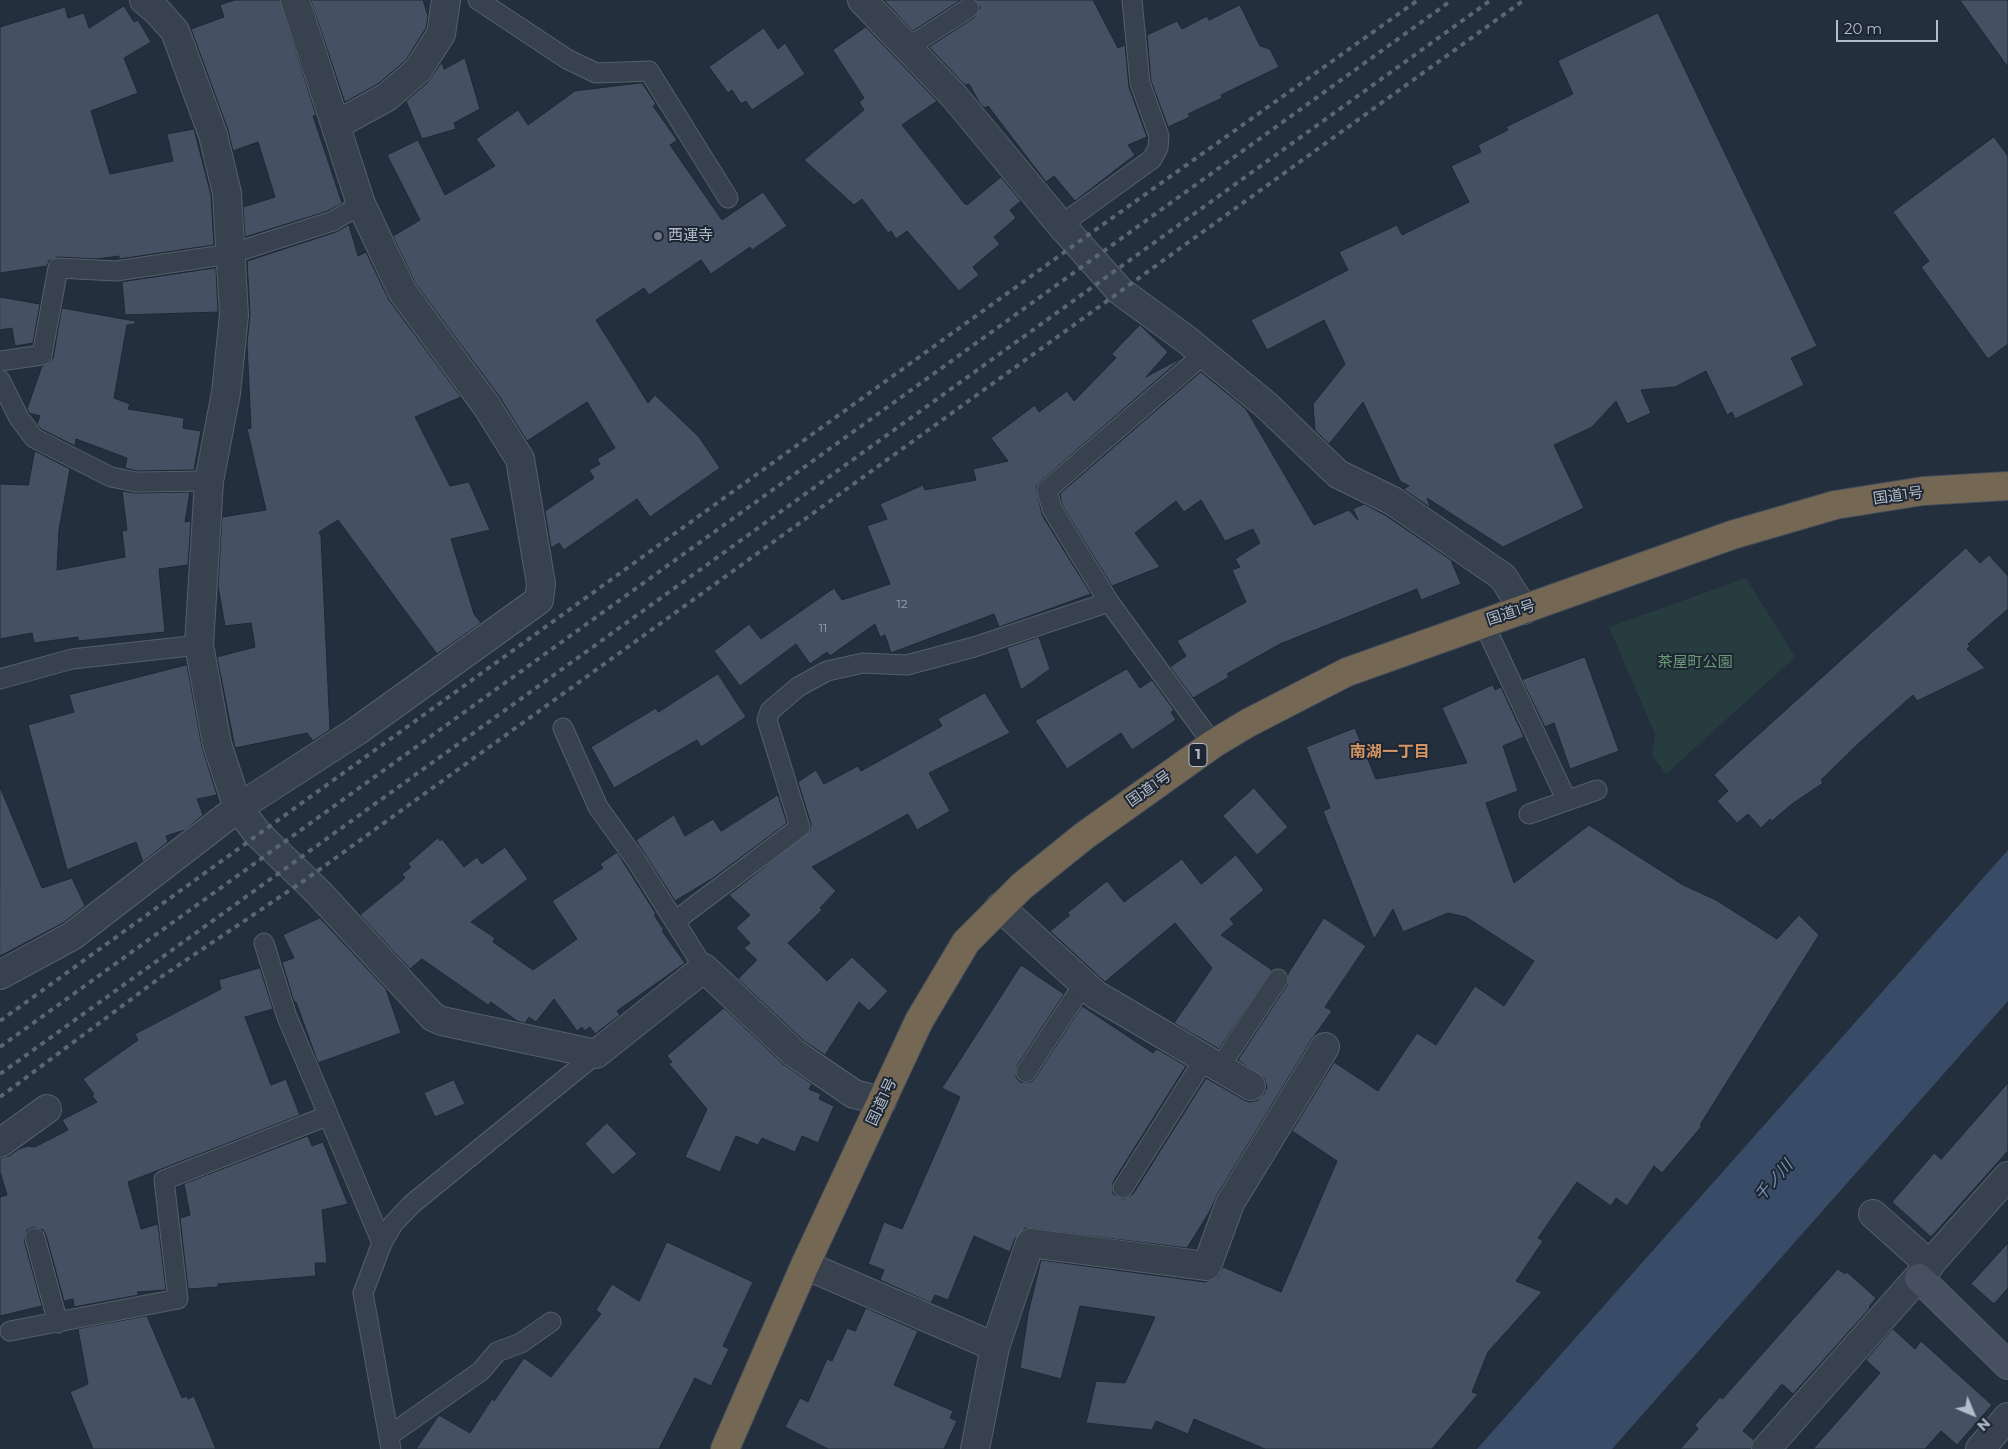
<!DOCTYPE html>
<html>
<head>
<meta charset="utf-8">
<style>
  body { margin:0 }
  #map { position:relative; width:2008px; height:1449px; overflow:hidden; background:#242f3e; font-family:Montserrat,sans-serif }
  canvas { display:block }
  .north { position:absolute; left:1948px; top:1389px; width:50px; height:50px; -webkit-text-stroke:4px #1d2633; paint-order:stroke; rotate:135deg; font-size:14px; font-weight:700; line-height:20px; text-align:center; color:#b4bcc9 }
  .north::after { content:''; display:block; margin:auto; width:18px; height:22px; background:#b4bcc9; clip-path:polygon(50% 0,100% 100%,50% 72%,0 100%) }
  .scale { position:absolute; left:1836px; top:20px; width:102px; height:22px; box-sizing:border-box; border:2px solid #b4bcc9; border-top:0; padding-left:6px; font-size:15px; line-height:18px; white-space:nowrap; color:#b4bcc9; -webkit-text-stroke:4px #1d2633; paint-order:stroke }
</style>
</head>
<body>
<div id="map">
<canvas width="2008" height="1449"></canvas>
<div class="north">N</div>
<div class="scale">20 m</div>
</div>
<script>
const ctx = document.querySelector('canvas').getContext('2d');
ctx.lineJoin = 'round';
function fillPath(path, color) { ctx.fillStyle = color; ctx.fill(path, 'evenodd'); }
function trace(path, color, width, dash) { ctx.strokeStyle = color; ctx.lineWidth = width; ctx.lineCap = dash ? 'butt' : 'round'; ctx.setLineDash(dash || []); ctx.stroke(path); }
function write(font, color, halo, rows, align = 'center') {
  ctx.font = font + ' Montserrat,"Noto Sans JP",sans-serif'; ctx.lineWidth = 4; ctx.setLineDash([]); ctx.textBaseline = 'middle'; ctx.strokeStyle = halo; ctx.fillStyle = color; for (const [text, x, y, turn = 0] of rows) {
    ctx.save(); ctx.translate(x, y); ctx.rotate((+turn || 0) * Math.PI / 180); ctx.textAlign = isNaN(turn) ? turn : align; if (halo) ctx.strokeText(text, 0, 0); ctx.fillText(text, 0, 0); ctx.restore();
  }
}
const green = new Path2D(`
  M1746,578L1795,657L1666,774L1652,755L1655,734L1609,627Z`);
const water = new Path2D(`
  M2008,850V1001L1612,1449H1477Z`);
const building = new Path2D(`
  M235,0H280L316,115L313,116L342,203L328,211L245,237L243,207L275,197L258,142L233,151L228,130L191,29L224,17L220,5Z
  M311,0H423L428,16L426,28L406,60L378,84L345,102Z
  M884,0H961L913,31Z
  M976,0H1093L1118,48L1125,45L1129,87L1147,137L1128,145L1135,155L1075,201L1054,176L1046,182L988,106L984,108L979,102L969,84L966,85L963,83L929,47L975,17L980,8Z
  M1960,0H2008V67Z
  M1240,5L1260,46L1270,49L1279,67L1221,95L1222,98L1188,114L1190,117L1168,127L1151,81L1147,35L1177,21L1182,29L1207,16L1209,20Z
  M124,6L134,22L138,20L151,42L124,58L138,93L91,111L110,174L173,161L167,134L194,129L211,195L214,245L119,259V256L97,259L58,257L49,261L47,266L0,273V27L65,7L68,18L84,13L89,28Z
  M1658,13L1817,346L1791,358L1804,385L1735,419L1732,412L1727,415L1706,371L1675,387L1641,390L1651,413L1627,424L1616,401L1592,427L1554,445L1584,508L1503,547L1427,498L1431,508L1403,489L1409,486L1400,481L1363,402L1329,444L1315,430L1313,404L1345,364L1324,320L1267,350L1251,320L1348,270L1339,252L1397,225L1402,235L1469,202L1451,166L1481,152L1478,145L1508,130L1506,127L1573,94L1558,61Z
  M866,27L937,101L902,125L964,203L967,205L1001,177L1021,201L1010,210L1016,218L994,237L1000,244L973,267L979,275L959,291L907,231L896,239L891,231L888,233L862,199L854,205L804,160L864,110L859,102L864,98L833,50Z
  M764,28L778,49L785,43L805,74L752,110L746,101L741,104L732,90L728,93L709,67Z
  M465,58L480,109L454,123L456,129L422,139L406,101L428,82L442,62L444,69Z
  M642,83L656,104L653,106L677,140L670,145L722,220L763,192L787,226L752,250L750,247L711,274L701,260L649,295L644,288L596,320L648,403L655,395L699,437L720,468L650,517L637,499L564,550L559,543L551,548L545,511L594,478L589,470L600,464L597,459L615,448L587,402L527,441L499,396L415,283L393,236L420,220L387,155L418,140L445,195L495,166L476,139L518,110L528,125L575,91Z
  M1994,137L2008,156V344L1988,359L1921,267L1929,261L1893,212Z
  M349,225L358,256L366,252L389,300L461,397L415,417L450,486L469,482L490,530L451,539L474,614L481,623L437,654L338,520L319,532L321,536L330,730L313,741L307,733L235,748L217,657L255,647L251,623L225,626L218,586L222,517L266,510L247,429L251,428L247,344L250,314L247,261L336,232Z
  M216,268L218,312L125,315L122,282Z
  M0,297L40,304L33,343L15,346L12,328L0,330Z
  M62,308L135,321V324L127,325L114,398L130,404L128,409L184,418L183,428L201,431L194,470L137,471L125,468L127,458L76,439L75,446L41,429L37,424L40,416L29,413L27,409L42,366L49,363L53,358Z
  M1140,325L1168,352L1146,377L1183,357L1040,482L1036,487L1042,515L1091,594L999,627L994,614L891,653L885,635L880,637L875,624L830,656L827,652L810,664L796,644L740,686L714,651L749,624L761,639L834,588L842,600L890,584L867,526L887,519L880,504L923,485L925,490L976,480L973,469L1008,461L991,438L1035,405L1039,412L1067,391L1074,401L1116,358L1112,354Z
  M1201,372L1246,409L1314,525L1349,510L1358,520L1353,509L1364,504L1385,515L1451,560L1461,584L1421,600L1417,589L1280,644L1227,674L1229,677L1193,698L1170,667L1186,656L1177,641L1246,602L1232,570L1240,567L1235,559L1260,543L1253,529L1225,541L1201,500L1184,512L1176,501L1135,533L1160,567L1112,586L1062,505L1060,494Z
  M35,451L70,469L59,530L57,570L125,557L122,531L127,530L122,491L136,493L190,492L185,522L191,521L188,565L159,569L165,632L78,641V637L34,643L32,633L0,639V484L28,485Z
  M1966,548L1980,563L1989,555L2008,576V609L1968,644L1970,646L1967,649L1985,668L1917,701L1913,695L1859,743L1821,780L1823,783L1792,804L1772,821L1770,819L1761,828L1748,814L1737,823L1717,801L1728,791L1714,775Z
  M1039,637L1050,669L1021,690L1007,648Z
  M1585,657L1619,751L1570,769L1554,723L1545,727L1522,680Z
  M187,665L202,747L217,795L197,799L203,815L185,830L166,836L168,842L143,862L136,842L67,870L28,725L74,712L69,695Z
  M1127,669L1140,688L1152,680L1174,710L1171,712L1176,720L1132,750L1121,733L1067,769L1035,721Z
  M718,674L746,717L701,747L697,740L614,788L591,747L656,708L658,712Z
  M1493,685L1495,690L1501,687L1524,737L1503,746L1518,791L1486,803L1514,883L1589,825L1683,885L1716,900L1777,939L1799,915L1819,935L1700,1125L1702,1126L1662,1173L1654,1166L1627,1206L1616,1198L1611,1206L1577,1182L1538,1238L1543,1241L1516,1281L1542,1292L1488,1352L1472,1392L1478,1394L1432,1449H1265L1194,1419L1188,1434L1156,1421L1152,1430L1086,1423L1096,1381L1125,1383L1155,1317L1080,1306L1061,1379L1020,1368L1028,1314L1041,1260L1205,1282L1218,1277L1223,1267L1281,1292L1337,1161L1292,1131L1334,1062L1378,1091L1417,1033L1436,1045L1475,986L1504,1006L1534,961L1466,917L1448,913L1403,932L1393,909L1374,939L1323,811L1330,808L1306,747L1355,728L1376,779L1467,763L1442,708Z
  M985,693L1010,733L929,773L950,811L917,830L908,814L812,867L836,891L820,908L822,910L788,943L827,981L852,957L888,991L869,1011L859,1002L825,1055L804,1041L738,979L757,960L744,948L750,943L736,928L750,915L729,895L810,831L811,824L798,782L816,770L824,784L858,766L861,771L942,726L938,719Z
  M0,787L42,888L72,878L85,906L63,923L0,956Z
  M1254,788L1288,827L1257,855L1223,816Z
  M778,795L787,823L713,878L675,901L636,840L674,815L685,836L713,819L721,831Z
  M438,838L440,841L442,839L464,867L477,857L482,864L505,847L528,879L471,922L495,938L493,942L533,970L577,939L552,901L603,868L600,864L617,852L656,914L654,915L664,930L662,931L685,963L617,1011L620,1015L595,1034L590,1027L584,1031L582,1027L577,1031L554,999L536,1022L529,1017L525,1023L517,1021L491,1002L488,1005L422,959L410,969L360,915L405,878L402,874L411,867L408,864Z
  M1236,855L1264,890L1230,919L1234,924L1221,935L1272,970L1219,1049L1174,1023L1212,968L1175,923L1105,982L1050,931L1070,915L1067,913L1107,881L1124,902L1182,859L1201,884Z
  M320,918L386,989L401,1033L318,1063L296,1002H294L282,962L294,958L283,935Z
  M1324,918L1366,946L1325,1007L1332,1011L1312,1039L1217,1195L1210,1211L1187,1248L1025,1228L1015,1238L1010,1252L974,1236L948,1300L935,1295L931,1303L880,1280L884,1270L868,1264L884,1222L902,1229L960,1097L942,1088L1021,965L1064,994L1017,1066L1016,1077L1020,1082H1031L1035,1078L1082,1006L1153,1053L1157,1049L1186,1066L1113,1182V1194L1123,1199L1133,1194L1206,1078L1244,1100L1250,1102L1258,1100L1264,1094L1267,1087L1264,1078L1238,1060L1287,985L1288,974Z
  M260,968L273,1009L245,1017L271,1085L286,1079L300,1115L128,1182L141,1229L158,1224L166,1290L137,1292L139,1295L74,1307L73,1299L64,1301L46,1235L43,1230L33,1227L27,1230L24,1240L42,1306L0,1316V1197L7,1195L0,1172V1158L9,1156L19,1149L28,1146L35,1147L68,1130L62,1120L97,1102L92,1096L94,1094L83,1079L138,1040L135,1034L221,989L219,980Z
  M724,1008L783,1064L812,1084L809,1089L821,1094L819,1099L834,1106L818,1143L802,1136L795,1152L762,1138L758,1145L736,1136L720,1172L685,1157L707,1109L669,1064L672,1062L667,1056Z
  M454,1080L465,1104L435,1117L424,1093Z
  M2008,1083V1151L1931,1237L1892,1202L1934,1153L1941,1159Z
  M607,1123L637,1154L613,1175L585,1144Z
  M308,1136L312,1146L323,1142L348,1204L322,1210L327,1263H315L316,1276L218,1284V1287L188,1289L180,1218L190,1215L184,1184Z
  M667,1242L753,1282L723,1346L729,1349L711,1386L695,1378L659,1449H416L439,1415L470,1433L492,1399L494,1401L524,1358L551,1377L601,1314L596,1310L612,1284L639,1301Z
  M2008,1243V1288L1994,1304L1971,1284Z
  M1838,1269L1845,1274L1847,1272L1876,1298L1869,1307L1870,1308L1793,1394L1782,1384L1743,1431L1754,1440L1751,1449H1680L1698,1429L1695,1425L1720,1397L1722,1399Z
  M866,1308L918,1331L894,1385L953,1411L950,1418L957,1421L944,1449H828L785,1427L800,1398L808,1402L827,1359L832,1361L847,1328L855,1331Z
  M147,1316L182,1398L187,1396L188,1399L194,1396L216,1449H93L70,1392L88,1384L78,1329Z
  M1893,1329L1915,1349L1921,1341L1992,1405L1957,1445L1941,1431L1925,1449H1813L1880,1373L1866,1360Z`);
const lane = new Path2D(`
  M478,0L567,59L596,73L649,71L728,198
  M907,48L969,8
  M1061,225L1152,159L1158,148L1159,136L1140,83L1132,0
  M1204,354L1047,490L1052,509L1109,602L1213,744
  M0,361L42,355L58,268L116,271L230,254L333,221L361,204
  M0,380L19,418L34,438L111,477L136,482L209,481
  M1483,622L1567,801
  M0,679L72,659L199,645
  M563,728L598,807L636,860L704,968
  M1529,814L1597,790
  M675,921L800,827L767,720L770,711L798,687L827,671L863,663L907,665L974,647L1109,602
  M264,943L287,1017L382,1243
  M1220,1067L1278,979
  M1026,1072L1083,985
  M1123,1188L1205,1058
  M35,1238L58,1323
  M10,1331L178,1299L164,1180L327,1116
  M390,1435L481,1371L497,1352L521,1343L551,1322
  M391,1449L363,1293L382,1243L393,1224L412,1204L596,1054`);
const street = new Path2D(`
  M144,0L157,11L175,31L213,135L227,193L234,315L226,393L209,481L199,645L217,744L238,808L258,834L319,893L433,1017L442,1021L596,1054L704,968L794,1053L854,1094L882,1101
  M862,0L954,96L1061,225L1120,291L1187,340L1266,405L1338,474L1393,501L1503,577L1524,610
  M336,125L387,97L418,70L441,34L446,0
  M1000,907L1096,995L1251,1086
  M0,975L72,936L238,808L357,731L539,600L541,584L520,459L486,405L402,291L361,204L295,0
  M0,1143L47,1109
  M1873,1214L1930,1265
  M805,1265L995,1347L975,1449
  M995,1347L1030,1243L1207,1266L1230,1203L1325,1047
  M1766,1449L2008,1176
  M1980,1449L2008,1417`);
const secondary = new Path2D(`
  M1919,1278L2008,1365`);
const highway = new Path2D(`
  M725,1449L805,1265L919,1021L966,942L1022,886L1084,836L1213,744L1248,723L1347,672L1732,535L1835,505L1923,491L2008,486`);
const rail = new Path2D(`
  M0,1021L1077,243L1418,0
  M0,1047L1452,0
  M0,1074L1491,0
  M0,1097L161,977L305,880L1524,0`);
const markers = [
  [658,236,5,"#6b7280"]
];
const numberNames = [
  ["12",902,604],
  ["11",823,628]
];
const shields = [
  [1198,755,18]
];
const shieldNames = [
  ["1",1198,755]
];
const poiNames = [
  ["西運寺",668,236]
];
const streetNames = [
  ["国道1号",1898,496,-8],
  ["国道1号",1511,613,-18],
  ["国道1号",1149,789,-35],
  ["国道1号",882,1102,-65]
];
const parkNames = [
  ["茶屋町公園",1695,663]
];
const neighbourhoodNames = [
  ["南湖一丁目",1390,752]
];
const waterNames = [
  ["千ノ川",1774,1181,-49]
];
fillPath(green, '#263c3f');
fillPath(water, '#394c67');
fillPath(building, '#455162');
trace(building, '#1f2835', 1);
trace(lane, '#565f6c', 21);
trace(street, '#565f6c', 30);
trace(secondary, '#565f6c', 30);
trace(highway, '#434c59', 30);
trace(lane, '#38414e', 19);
trace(street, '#38414e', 28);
trace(secondary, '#465061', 28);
trace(highway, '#746855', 28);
trace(rail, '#5a6575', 4, [5, 5]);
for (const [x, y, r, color] of markers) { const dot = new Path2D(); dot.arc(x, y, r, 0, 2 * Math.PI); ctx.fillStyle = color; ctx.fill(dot); trace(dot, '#1d2633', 2); }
write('12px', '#98a1af', null, numberNames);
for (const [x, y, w] of shields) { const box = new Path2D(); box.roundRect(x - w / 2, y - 11.5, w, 23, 4); ctx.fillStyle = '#1d2633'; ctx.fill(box); trace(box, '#b4bcc9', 1); }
write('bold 14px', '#b4bcc9', null, shieldNames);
write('15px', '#b4bcc9', '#1d2633', poiNames, 'left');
write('15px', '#b4bcc9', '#1d2633', streetNames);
write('15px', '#6b9a76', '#1d2633', parkNames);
write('bold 16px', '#d59563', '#1d2633', neighbourhoodNames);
write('italic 16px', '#7c92b1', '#1d2633', waterNames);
</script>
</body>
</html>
